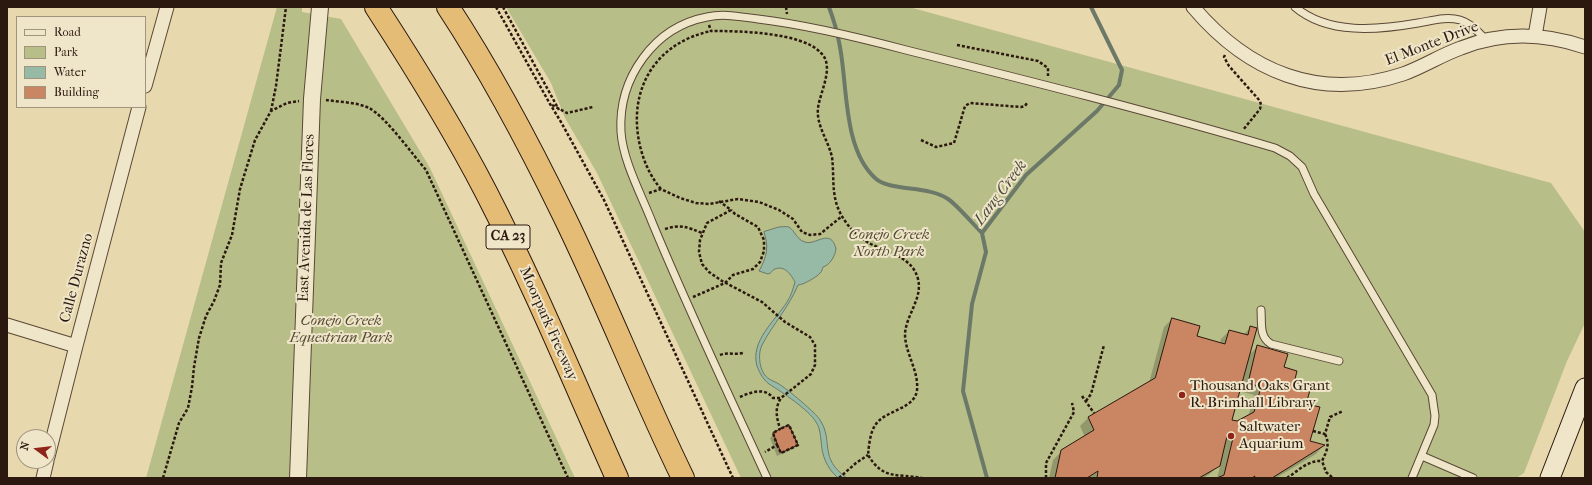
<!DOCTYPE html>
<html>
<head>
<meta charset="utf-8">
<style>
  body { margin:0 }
  #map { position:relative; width:1592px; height:485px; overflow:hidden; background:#e7d8ad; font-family:"IM FELL French Canon",serif }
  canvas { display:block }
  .frame { position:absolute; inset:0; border:8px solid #2b180e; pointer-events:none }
  .legend { position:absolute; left:16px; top:16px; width:130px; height:92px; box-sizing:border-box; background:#efe6ca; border:1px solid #a1947f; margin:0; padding:5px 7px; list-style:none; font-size:12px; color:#2b180e }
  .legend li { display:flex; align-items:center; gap:8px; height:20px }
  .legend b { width:20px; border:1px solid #a1947f }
  .north { position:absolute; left:16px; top:429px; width:40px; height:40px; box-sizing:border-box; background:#efe6ca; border:1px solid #a1947f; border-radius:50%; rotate:285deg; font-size:11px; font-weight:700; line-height:16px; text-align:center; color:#2b180e }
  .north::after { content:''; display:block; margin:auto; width:14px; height:18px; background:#8f2418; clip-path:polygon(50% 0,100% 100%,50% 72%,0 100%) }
</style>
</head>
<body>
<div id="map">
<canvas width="1592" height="485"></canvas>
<div class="frame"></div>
<ul class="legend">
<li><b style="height:5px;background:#efe6ca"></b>Road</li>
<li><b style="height:11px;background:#b8be88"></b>Park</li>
<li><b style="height:11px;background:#97baa6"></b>Water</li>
<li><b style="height:11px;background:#ca8662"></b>Building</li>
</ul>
<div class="north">N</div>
</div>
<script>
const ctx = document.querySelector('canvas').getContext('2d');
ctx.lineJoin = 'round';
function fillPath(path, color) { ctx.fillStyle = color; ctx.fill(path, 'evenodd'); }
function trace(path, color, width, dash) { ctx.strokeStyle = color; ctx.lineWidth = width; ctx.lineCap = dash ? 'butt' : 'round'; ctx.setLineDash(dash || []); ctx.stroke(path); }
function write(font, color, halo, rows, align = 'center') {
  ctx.font = font + ' "IM FELL French Canon",serif'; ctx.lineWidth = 4; ctx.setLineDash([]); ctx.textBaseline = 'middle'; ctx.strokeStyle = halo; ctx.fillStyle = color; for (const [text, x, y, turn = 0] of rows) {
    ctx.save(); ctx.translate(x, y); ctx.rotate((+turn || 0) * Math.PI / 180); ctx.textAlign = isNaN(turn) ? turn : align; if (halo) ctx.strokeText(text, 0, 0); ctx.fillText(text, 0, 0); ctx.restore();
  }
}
const green = new Path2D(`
  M277,7H302V12L341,19L430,168L575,478H146Z
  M506,7H909L1551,183L1585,232V323L1567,361L1524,473L1516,478H741L597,173L565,118L551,83Z`);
const water = new Path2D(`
  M779,227C782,227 786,226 789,227C795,231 797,240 805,242C815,246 831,227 836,249C835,256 830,265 823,267C822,269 822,272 820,273C817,277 803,285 798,285C789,307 773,324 762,345C758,353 759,366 764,374C768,380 774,381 779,384C787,389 816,413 820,420C834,441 818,458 847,478H838C826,467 822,456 821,440C820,434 820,428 816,422C809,410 782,392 769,384C763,379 760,374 757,366C750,341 775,321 787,302C791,296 793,289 795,282C791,275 785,265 775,269C772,270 772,273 768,274L759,271C767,257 769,247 764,232Z`);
const shadow = new Path2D(`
  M1172,319L1196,337L1220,343L1221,339L1229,331L1243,335L1251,327L1248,356L1258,346L1283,368L1305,404L1309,442L1323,446L1316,454L1276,478H1217L1221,463L1210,474L1203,478H1049L1053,460L1062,451L1085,437L1080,426L1088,418L1149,383L1164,327ZM1239,391L1254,395L1248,417L1237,422L1231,421Z
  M774,434L797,445L793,449L777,456L770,438Z`);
const stream = new Path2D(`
  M829,7C833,18 837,30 839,42C848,82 842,148 875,178C890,192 928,185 948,199C957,205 973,224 982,233
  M987,478L963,391L972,304L986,252L982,233L1026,175L1097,111L1119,85L1122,70L1091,7`);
const building = new Path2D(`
  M1172,318L1200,326L1197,336L1225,344L1229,330L1248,335L1250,326L1257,328L1232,420L1237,421L1254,412L1261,387L1248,383L1257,345L1288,354L1284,367L1297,371L1294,383L1311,387L1306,404L1320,407L1310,441L1325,445L1272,478H1254L1255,476L1252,478H1217L1224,475L1233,438L1227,436L1220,466L1199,478H1097L1098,471L1087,478H1055L1061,450L1094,430L1088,417L1155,378Z
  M789,425L798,445L781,453L773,433Z`);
const path = new Path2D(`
  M496,7L550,104L561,122L604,200L733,478
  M503,7L559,110
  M786,7L787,14
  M709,25L711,31C738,31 802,32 821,53C835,66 820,92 818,108C816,125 828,140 832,157C834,172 832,187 836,202C840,218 854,235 869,243C887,253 912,256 918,279C923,298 906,315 905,334C905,353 919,371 917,390C915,409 886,410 876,424C870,432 869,445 868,455C884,481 897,473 922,478
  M957,45L1038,61L1048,68V76
  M1225,55L1224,57L1229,66L1260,101L1261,105L1260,109L1243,130
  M326,100C340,102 356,102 369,108C385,116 413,155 426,170L568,478
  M552,105L567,113L593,107
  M271,111L276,86L286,7
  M921,140L936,147L954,143L965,106L970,103L1021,107L1025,106L1027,103
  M661,189C650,176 644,162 640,146C627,90 655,43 711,31
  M649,193L661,189L680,198L696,203L709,204L738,199L759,202L779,210L793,219L802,232L810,235L820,234L841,217
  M719,201L731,210L707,223L700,240L699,252L702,264L709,272L722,281L762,302L785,322L810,337L815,345V365L811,374L781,398
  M665,229C681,224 687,227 702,233
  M693,297L725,283L733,275L753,269L760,262L764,251V240L758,227L735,214L731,210
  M720,355C728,352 735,355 743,353
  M1082,396L1094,413
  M740,397C751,392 765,387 773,398H781C774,409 777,418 780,429L773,433L777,445L765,452
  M1086,401L1091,394L1104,345
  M1313,431L1325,434L1330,417L1343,411
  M1325,434C1330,444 1327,451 1322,461L1326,472L1333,478
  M777,445L781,453L798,445L789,425L780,429
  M163,478L179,423L188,408L192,387L194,367L199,338L206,316L214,301L220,285L221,263L232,235L240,189L255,140L271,111L287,103L299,101
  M839,478L856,463L868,455
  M1046,478V463L1074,412L1072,403
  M1287,478C1298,471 1308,460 1322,461`);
const service = new Path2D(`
  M1295,7C1328,35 1378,30 1418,23C1431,21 1446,16 1460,20C1471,23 1478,32 1486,40
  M1261,310C1262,323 1259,337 1271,344L1339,361
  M1422,456L1473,478
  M767,478C728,393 688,309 652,222C641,194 623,161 621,132C618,78 654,27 707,17C724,13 741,17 758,19C808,25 857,37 906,50C1030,81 1153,112 1275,148L1290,156L1302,167L1314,194L1432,395L1435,416L1434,425L1412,478`);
const minor = new Path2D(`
  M1193,7C1248,72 1319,102 1403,74C1423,67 1441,55 1461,48C1501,32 1544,33 1585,47
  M1535,36L1540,7
  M145,86L167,7
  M7,325L76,346
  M48,457L76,346L139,107
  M43,478L47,461`);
const tertiary = new Path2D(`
  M298,478L312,99L320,7`);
const secondary = new Path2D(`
  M1550,478L1585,388`);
const motorway = new Path2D(`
  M376,7C415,67 453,128 486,192C534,285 574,382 617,478
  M448,7C492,74 529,144 564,216C606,302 641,392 683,478`);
const markers = [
  [1182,395,4,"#8f2418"],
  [1231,436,4,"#8f2418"]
];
const shields = [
  [508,237,44]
];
const shieldNames = [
  ["CA 23",508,237]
];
const streetNames = [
  ["El Monte Drive",1432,44,-21],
  ["East Avenida de Las Flores",307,218,-88],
  ["Calle Durazno",77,278,-75],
  ["Moorpark Freeway",548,324,66]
];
const parkNames = [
  ["Conejo Creek",889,235],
  ["North Park",889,252],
  ["Conejo Creek",341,321],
  ["Equestrian Park",341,338]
];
const poiNames = [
  ["Thousand Oaks Grant",1190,386],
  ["R. Brimhall Library",1190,403],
  ["Saltwater",1239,427],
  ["Aquarium",1239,444]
];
const waterNames = [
  ["Lang Creek",1001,193,-53]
];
fillPath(green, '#b8be88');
fillPath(water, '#97baa6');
trace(water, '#6c7969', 1);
fillPath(shadow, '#0003');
trace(stream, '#6c7969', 4);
fillPath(building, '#ca8662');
trace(building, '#2b180e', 1);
trace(service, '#5a4836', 9);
trace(minor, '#5a4836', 15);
trace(tertiary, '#5a4836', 18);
trace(secondary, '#2b180e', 21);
trace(motorway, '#2b180e', 24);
trace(path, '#2b180e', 2.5, [3, 2]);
trace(service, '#efe6ca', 7);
trace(minor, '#efe6ca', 13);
trace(tertiary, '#efe6ca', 16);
trace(secondary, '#efe6ca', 19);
trace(motorway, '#e4bc76', 22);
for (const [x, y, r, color] of markers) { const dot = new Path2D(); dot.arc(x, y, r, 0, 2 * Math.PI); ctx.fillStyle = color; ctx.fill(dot); trace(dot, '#efe6ca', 1.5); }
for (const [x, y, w] of shields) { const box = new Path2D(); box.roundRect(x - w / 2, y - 12, w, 24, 3); ctx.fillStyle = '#efe6ca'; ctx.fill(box); trace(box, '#2b180e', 1); }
write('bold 14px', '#2b180e', null, shieldNames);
write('15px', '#2b180e', '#efe6ca', streetNames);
write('italic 15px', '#554a33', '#efe6ca', parkNames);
write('15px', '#2b180e', '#efe6ca', poiNames, 'left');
write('italic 16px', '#4b493c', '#efe6ca', waterNames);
</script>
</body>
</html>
